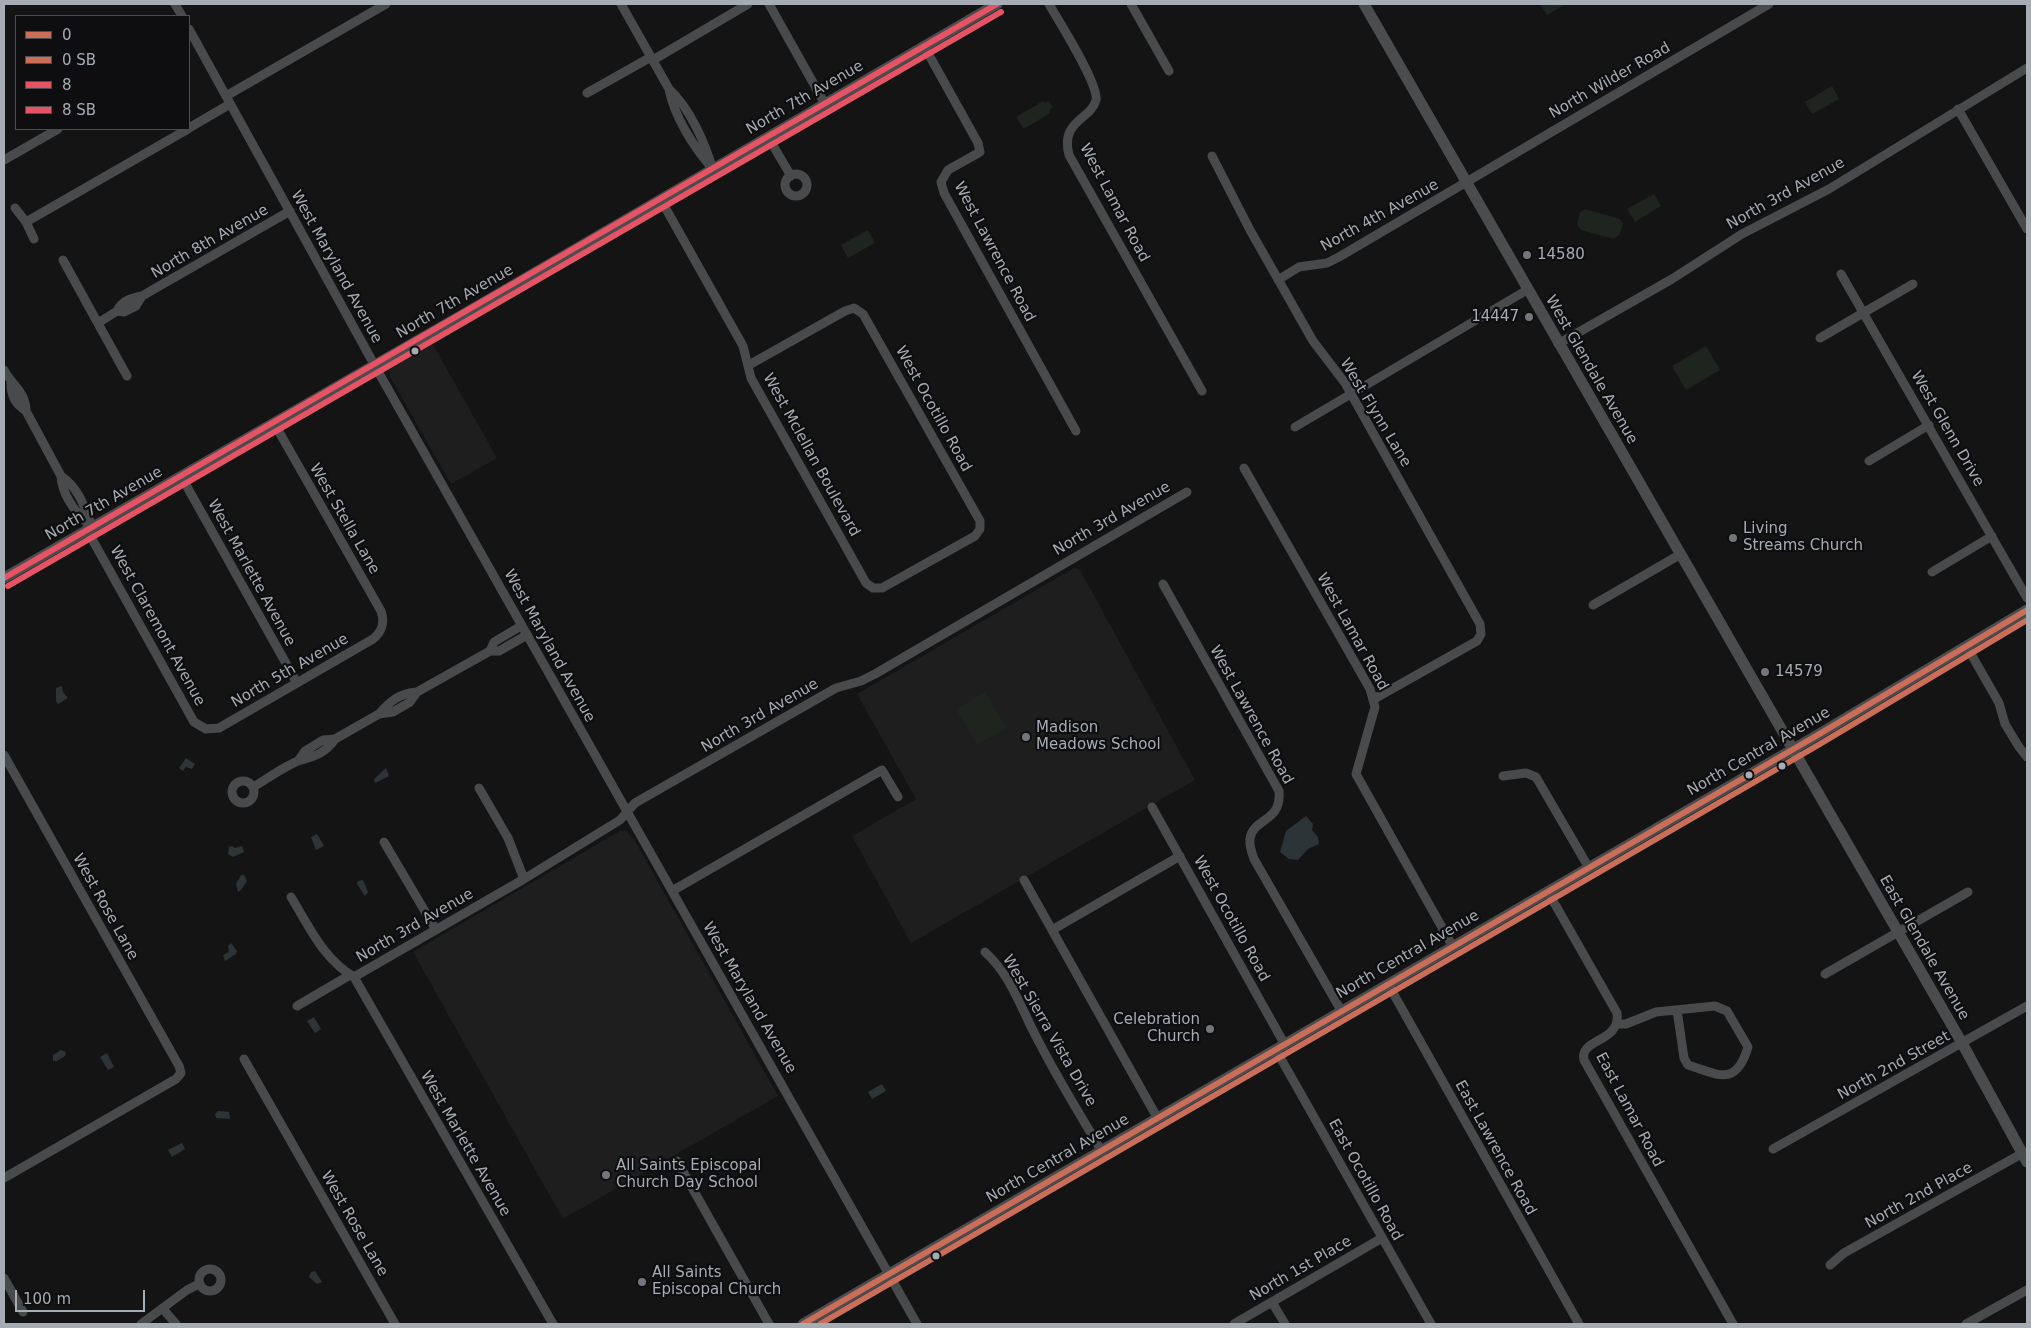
<!DOCTYPE html>
<html>
<head>
<meta charset="utf-8">
<style>
  body { margin:0 }
  #map { position:relative; width:2031px; height:1328px; overflow:hidden; background:#141414; font-family:"DejaVu Sans",sans-serif }
  canvas { display:block }
  .frame { position:absolute; inset:0; border:5px solid #a6acb4; pointer-events:none }
  .legend { position:absolute; left:15px; top:15px; width:175px; height:115px; box-sizing:border-box; background:#0e0e10; border:1px solid #4b4d52; margin:0; padding:6px 9px; list-style:none; font-size:15px; color:#a6acb4 }
  .legend li { display:flex; align-items:center; gap:10px; height:25px }
  .legend b { width:25px; border:1px solid #4b4d52 }
  .scale { position:absolute; left:15px; top:1290px; width:130px; height:22px; box-sizing:border-box; border:2px solid #a6acb4; border-top:0; padding-left:6px; font-size:15px; line-height:18px; white-space:nowrap; color:#a6acb4; -webkit-text-stroke:4px #0e0e10; paint-order:stroke }
</style>
</head>
<body>
<div id="map">
<canvas width="2031" height="1328"></canvas>
<div class="frame"></div>
<ul class="legend">
<li><b style="height:6px;background:#ca6e5a"></b>0</li>
<li><b style="height:6px;background:#ca6e5a"></b>0 SB</li>
<li><b style="height:6px;background:#e55364"></b>8</li>
<li><b style="height:6px;background:#e55364"></b>8 SB</li>
</ul>
<div class="scale">100 m</div>
</div>
<script>
const ctx = document.querySelector('canvas').getContext('2d');
ctx.lineJoin = 'round';
function fillPath(path, color) { ctx.fillStyle = color; ctx.fill(path, 'evenodd'); }
function trace(path, color, width, dash) { ctx.strokeStyle = color; ctx.lineWidth = width; ctx.lineCap = dash ? 'butt' : 'round'; ctx.setLineDash(dash || []); ctx.stroke(path); }
function write(font, color, halo, rows, align = 'center') {
  ctx.font = font + ' "DejaVu Sans",sans-serif'; ctx.lineWidth = 4.5; ctx.setLineDash([]); ctx.textBaseline = 'middle'; ctx.strokeStyle = halo; ctx.fillStyle = color; for (const [text, x, y, turn = 0] of rows) {
    ctx.save(); ctx.translate(x, y); ctx.rotate((+turn || 0) * Math.PI / 180); ctx.textAlign = isNaN(turn) ? turn : align; if (halo) ctx.strokeText(text, 0, 0); ctx.fillText(text, 0, 0); ctx.restore();
  }
}
const built = new Path2D(`
  M432,343L497,458L451,484L390,377V370L393,367Z
  M1074,568L1080,570L1195,780L911,943L852,836L916,799L857,694Z
  M620,831H626L635,841L778,1096L563,1219L413,952Z`);
const green = new Path2D(`
  M1540,4H1566L1547,15Z
  M1832,86L1839,99L1812,114L1805,102Z
  M1043,101L1044,103L1049,101L1053,107L1049,110L1050,113L1024,129L1016,117Z
  M1654,194L1661,206L1635,222L1627,209Z
  M1585,209L1620,219L1623,224L1619,235L1614,239L1581,230L1577,224L1580,212Z
  M868,230L875,243L848,258L841,245Z
  M1706,346L1720,370L1686,390L1672,366Z
  M985,692L1007,728L977,745L956,709Z`);
const water = new Path2D(`
  M62,686L63,692L68,698L58,704L56,701V688Z
  M186,758L195,764L192,769L186,767L183,771L179,768Z
  M386,768L389,776L375,783L374,779Z
  M1306,816L1313,824L1312,830L1318,837L1319,844L1308,849L1298,860L1289,859L1280,852L1286,831Z
  M317,834L324,846L316,850L311,837Z
  M232,846L235,848L242,846L244,852L233,857L228,854L229,847Z
  M241,875H244L247,881L241,890L238,892L236,884Z
  M363,880L368,892L365,896L357,884L358,881Z
  M231,943L237,951L236,954L225,961L223,955L229,952L228,946Z
  M314,1017L321,1029L315,1033L307,1021Z
  M61,1050L66,1052L65,1056L57,1061H53V1055Z
  M107,1053L114,1067L108,1070L100,1057Z
  M882,1084L886,1091L872,1099L868,1092Z
  M218,1111L229,1112L230,1119L216,1118L215,1114Z
  M182,1143L185,1149L172,1157L168,1150Z
  M315,1271L322,1282L317,1284L309,1277L311,1272Z`);
const minor = new Path2D(`
  M175,4L182,16
  M621,4L669,89C690,108 705,143 713,170
  M769,4L825,104
  M1049,4C1058,20 1099,84 1096,100C1091,120 1060,120 1069,155L1202,391
  M1131,4L1169,71
  M189,29L375,366L917,1324
  M924,46L978,143L980,152L948,170L941,182L944,193L1076,431
  M653,60L748,4
  M669,89C674,116 693,146 711,167
  M587,93L651,57
  M226,96L386,4
  M1958,109L2027,229
  M189,128L230,104
  M768,137L791,176
  M1212,156L1250,230L1313,341L1345,383L1480,624L1481,634L1477,641L1374,699
  M4,160L58,129
  M785 185a11 11 0 1 1 22 0a11 11 0 1 1-22 0Z
  M661,200L743,346L751,378L866,583L873,588H882L975,536L980,529V521L863,314L854,308L845,311L749,365
  M15,208L26,222L34,239
  M26,222L188,129
  M63,260L127,376
  M1841,274L2027,598
  M1278,280L1299,267L1327,263L1339,257L1769,4
  M117,311C122,300 132,298 142,296L290,211
  M98,323L117,311L124,312L136,306L142,296
  M1820,338L1913,284
  M1558,344L1672,279L1742,234L1829,189L2027,68
  M4,370C12,385 26,392 26,411L61,476C79,488 85,508 92,527
  M11,383C11,396 15,404 26,411
  M1295,427L1527,290
  M1869,461L1929,425
  M1244,468L1370,689L1375,707L1356,774L1453,947
  M61,476C62,496 75,512 90,526
  M181,476L297,683
  M87,530L194,722L206,729L219,728L373,639C382,632 385,622 381,611L274,423
  M1932,572L1992,536
  M1163,584L1279,791C1282,823 1252,818 1250,839C1249,846 1252,853 1254,859L1342,1012
  M1593,605L1681,554
  M1967,647L1999,703L2005,724L2019,747L2027,757
  M490,651L494,642L521,626
  M379,714C390,701 400,693 417,692
  M4,755L179,1066L181,1073L176,1079L4,1178
  M298,761L305,751L323,740L335,739L379,714L393,712L410,702L417,692L490,651H499L527,635
  M1503,776L1526,773L1536,777L1589,868
  M232 792a11 11 0 1 1 22 0a11 11 0 1 1-22 0Z
  M253,787C267,779 283,767 298,761C314,756 325,754 335,739
  M479,788L508,838L524,879
  M1152,807L1285,1045
  M384,842L436,930
  M1024,880L1158,1119
  M672,891L882,770L898,797
  M1548,892L1617,1013C1621,1043 1579,1038 1584,1060L1733,1324
  M291,897C309,926 323,959 354,977
  M1052,930L1180,856
  M985,952C1012,976 1023,1014 1040,1044C1059,1081 1081,1116 1102,1152
  M1825,974L1968,892
  M354,977L524,879L620,820L635,803L836,688L861,681L875,674L1187,492
  M354,977L553,1324
  M1388,984L1579,1324
  M297,1006L350,975
  M1617,1024H1626L1656,1012L1715,1006L1727,1011L1748,1047C1736,1087 1719,1075 1688,1065L1684,1058L1677,1010
  M1276,1050L1431,1324
  M244,1059L395,1324
  M1773,1149L2027,1006
  M677,1161L769,1324
  M1830,1265L1844,1253L2023,1153
  M199 1280a11 11 0 1 1 22 0a11 11 0 1 1-22 0Z
  M4,1278L23,1312
  M1272,1302L1285,1324
  M163,1309L176,1324
  M141,1324L187,1290L199,1284
  M1234,1324L1382,1238
  M1966,1324L2027,1290`);
const major = new Path2D(`
  M1364,4L1962,1043L2027,1162
  M4,578L471,310L997,4
  M803,1324L1816,736L2027,610`);
const bus1 = new Path2D(`
  M803,1324L1816,736L2027,610`);
const bus2 = new Path2D(`
  M820,1324L1820,744L2027,620`);
const bus3 = new Path2D(`
  M4,578L997,4`);
const bus4 = new Path2D(`
  M8,586L1001,12`);
const markers = [
  [1527,255,5,"#73777c"],
  [1529,317,5,"#73777c"],
  [415,351,4.5,"#a6acb4"],
  [1733,538,5,"#73777c"],
  [1765,672,5,"#73777c"],
  [1026,737,5,"#73777c"],
  [1782,766,4.5,"#a6acb4"],
  [1749,775,4.5,"#a6acb4"],
  [1210,1029,5,"#73777c"],
  [606,1175,5,"#73777c"],
  [936,1256,4.5,"#a6acb4"],
  [642,1282,5,"#73777c"]
];
const streetNames = [
  ["North Wilder Road",1610,81,-30],
  ["North 7th Avenue",805,98,-30],
  ["North 3rd Avenue",1786,194,-29],
  ["West Lamar Road",1114,203,62],
  ["North 4th Avenue",1380,216,-29],
  ["North 8th Avenue",210,242,-30],
  ["West Lawrence Road",994,252,62],
  ["West Maryland Avenue",336,267,61],
  ["North 7th Avenue",455,302,-30],
  ["West Glendale Avenue",1591,370,60],
  ["West Ocotillo Road",933,409,61],
  ["West Flynn Lane",1375,413,59],
  ["West Glenn Drive",1947,429,60],
  ["West Mclellan Boulevard",811,455,61],
  ["North 7th Avenue",104,504,-30],
  ["West Stella Lane",344,519,60],
  ["North 3rd Avenue",1112,519,-30],
  ["West Marlette Avenue",251,573,61],
  ["West Claremont Avenue",157,626,61],
  ["West Lamar Road",1352,632,61],
  ["West Maryland Avenue",549,646,61],
  ["North 5th Avenue",290,671,-30],
  ["West Lawrence Road",1251,715,61],
  ["North 3rd Avenue",760,716,-30],
  ["North Central Avenue",1759,752,-30],
  ["West Rose Lane",105,907,61],
  ["West Ocotillo Road",1231,919,61],
  ["North 3rd Avenue",415,926,-30],
  ["East Glendale Avenue",1924,948,60],
  ["North Central Avenue",1408,955,-30],
  ["West Maryland Avenue",749,998,60],
  ["West Sierra Vista Drive",1049,1031,60],
  ["North 2nd Street",1894,1066,-29],
  ["East Lamar Road",1629,1110,62],
  ["West Marlette Avenue",465,1144,60],
  ["East Lawrence Road",1495,1148,61],
  ["North Central Avenue",1058,1159,-30],
  ["East Ocotillo Road",1365,1180,61],
  ["North 2nd Place",1919,1196,-29],
  ["West Rose Lane",354,1224,60],
  ["North 1st Place",1301,1269,-30]
];
const poiNames = [
  ["14580",1537,255],
  ["14447",1519,317,"right"],
  ["Living",1743,529],
  ["Streams Church",1743,546],
  ["14579",1775,672],
  ["Madison",1036,728],
  ["Meadows School",1036,745],
  ["Celebration",1200,1020,"right"],
  ["Church",1200,1037,"right"],
  ["All Saints Episcopal",616,1166],
  ["Church Day School",616,1183],
  ["All Saints",652,1273],
  ["Episcopal Church",652,1290]
];
fillPath(built, '#1e1e1f');
fillPath(green, '#1e241e');
fillPath(water, '#2c3438');
trace(minor, '#484a4c', 9);
trace(major, '#4b4c4e', 11);
trace(bus1, '#ca6e5a', 6);
trace(bus2, '#ca6e5a', 6);
trace(bus3, '#e55364', 6);
trace(bus4, '#e55364', 6);
for (const [x, y, r, color] of markers) { const dot = new Path2D(); dot.arc(x, y, r, 0, 2 * Math.PI); ctx.fillStyle = color; ctx.fill(dot); trace(dot, '#0e0e10', 2); }
write('15px', '#a6acb4', '#0e0e10', streetNames);
write('15px', '#a6acb4', '#0e0e10', poiNames, 'left');
</script>
</body>
</html>
